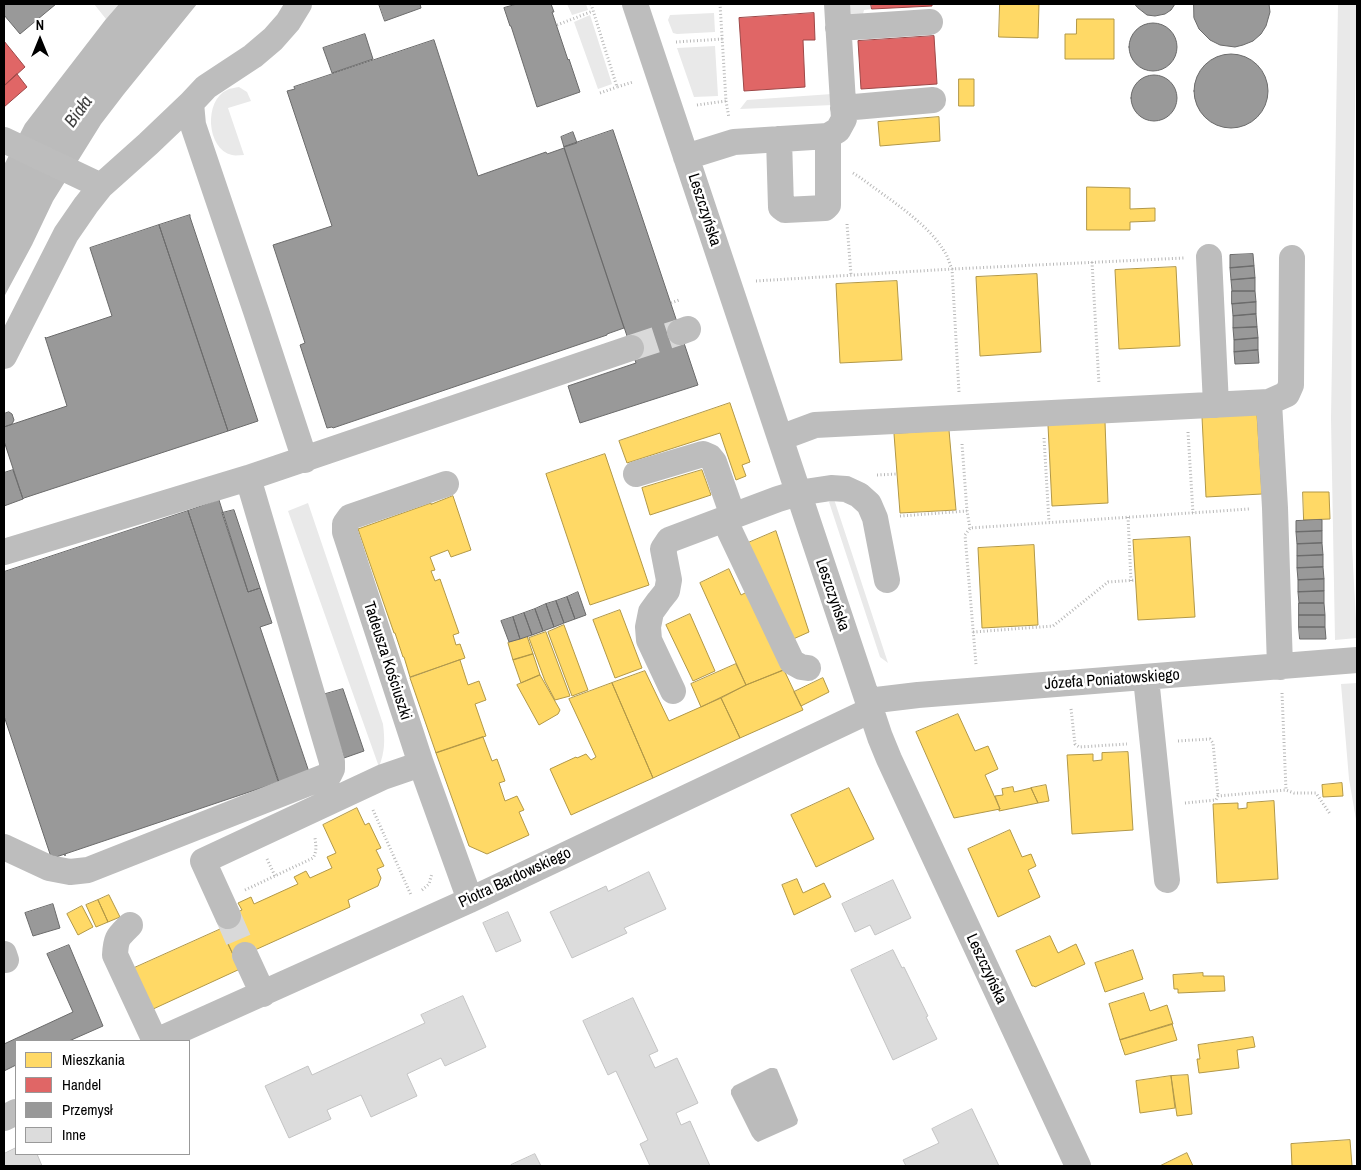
<!DOCTYPE html>
<html>
<head>
<meta charset="utf-8">
<style>
  body { margin:0 }
  #map { position:relative; width:1361px; height:1170px; overflow:hidden; background:#fff; font-family:"Archivo Narrow",sans-serif }
  canvas { display:block }
  .frame { position:absolute; inset:0; border:5px solid #000; pointer-events:none }
  .legend { position:absolute; left:15px; top:1040px; width:175px; height:115px; box-sizing:border-box; background:#fff; border:1px solid #999; margin:0; padding:6px 9px; list-style:none; font-size:15px; color:#000 }
  .legend li { display:flex; align-items:center; gap:10px; height:25px }
  .legend b { width:25px; border:1px solid #999 }
  .north { position:absolute; left:15px; top:15px; width:50px; height:50px; -webkit-text-stroke:4px #fff; paint-order:stroke; rotate:0deg; font-size:14px; font-weight:700; line-height:20px; text-align:center; color:#000 }
  .north::after { content:''; display:block; margin:auto; width:18px; height:22px; background:#000; clip-path:polygon(50% 0,100% 100%,50% 72%,0 100%) }
</style>
</head>
<body>
<div id="map">
<canvas width="1361" height="1170"></canvas>
<div class="frame"></div>
<ul class="legend">
<li><b style="height:14px;background:#ffd966"></b>Mieszkania</li>
<li><b style="height:14px;background:#e06666"></b>Handel</li>
<li><b style="height:14px;background:#999"></b>Przemysł</li>
<li><b style="height:14px;background:#dcdcdc"></b>Inne</li>
</ul>
<div class="north">N</div>
</div>
<script>
const ctx = document.querySelector('canvas').getContext('2d');
ctx.lineJoin = 'round';
function fillPath(path, color) { ctx.fillStyle = color; ctx.fill(path, 'evenodd'); }
function trace(path, color, width, dash) { ctx.strokeStyle = color; ctx.lineWidth = width; ctx.lineCap = dash ? 'butt' : 'round'; ctx.setLineDash(dash || []); ctx.stroke(path); }
function write(font, color, halo, rows, align = 'center') {
  ctx.font = font + ' "Archivo Narrow",sans-serif'; ctx.lineWidth = 5; ctx.setLineDash([]); ctx.textBaseline = 'middle'; ctx.strokeStyle = halo; ctx.fillStyle = color; for (const [text, x, y, turn = 0] of rows) {
    ctx.save(); ctx.translate(x, y); ctx.rotate((+turn || 0) * Math.PI / 180); ctx.textAlign = isNaN(turn) ? turn : align; if (halo) ctx.strokeText(text, 0, 0); ctx.fillText(text, 0, 0); ctx.restore();
  }
}
const green = new Path2D(`
  M94,4H119L106,19Z
  M567,4H586L588,10L572,15Z
  M847,4H871L872,9L864,10L863,14L848,15Z
  M1338,4H1357L1352,255L1351,457L1352,547L1357,638L1335,640L1331,418Z
  M714,13L715,32L677,34L673,33L668,20L670,15Z
  M590,15L612,84L598,89L574,22Z
  M715,46L718,96L694,97L677,48Z
  M239,87L247,92L251,101L228,108L244,155C240,155 235,156 232,155C206,149 204,100 227,90C230,88 235,88 239,87Z
  M832,94L833,105L740,109L747,100Z
  M833,496L888,663L880,657L829,502Z
  M308,503L383,724C385,741 385,751 379,767L288,511Z
  M1357,683V825L1349,779L1341,684Z`);
const water = new Path2D(`
  M119,4H197L124,94L101,124L53,201L32,245L4,297V165L25,124L106,19Z
  M770,1068H774L777,1069L798,1120L797,1124L794,1126L758,1142L755,1140L752,1136L731,1094V1090L734,1086Z`);
const homes = new Path2D(`
  M1000,4H1039L1038,38L999,37Z
  M1077,19H1114V59H1065V34H1076Z
  M959,79H974V106H959Z
  M939,117L940,141L880,146L878,122Z
  M1087,187L1130,188V209L1155,208V221L1130,222V230H1087Z
  M1176,267L1180,346L1119,349L1115,270Z
  M1037,274L1041,352L980,356L976,277Z
  M897,281L902,360L840,363L836,284Z
  M730,403L750,462L742,465L746,476L736,480L720,433L627,463L619,441Z
  M1257,414L1262,494L1206,497L1202,417Z
  M1105,422L1108,503L1052,506L1048,425Z
  M949,430L956,510L900,513L894,434Z
  M605,454L649,585L590,605L546,474Z
  M702,470L711,495L650,515L642,488Z
  M1303,492H1329L1330,519L1304,520Z
  M453,496L471,550L451,557L448,550L430,557L435,570L431,571L435,581L440,579L459,633L453,635L456,645L460,644L465,658L410,677L404,657H403L395,633H394L358,529L431,503V504Z
  M776,531L809,632L791,640L748,543Z
  M1190,537L1195,617L1138,620L1133,540Z
  M1034,545L1038,625L982,628L978,548Z
  M729,569L741,595L749,591L784,670L746,685L700,583Z
  M620,610L642,668L615,678L593,620Z
  M690,614L715,671L693,681L666,625Z
  M564,625L588,690L572,696L548,632Z
  M546,632L570,696L555,700L545,681L529,638Z
  M527,636L533,654L513,660L508,643Z
  M533,654L540,675L521,683L513,660Z
  M460,660L468,685L479,681L486,700L475,704L486,736L436,753L410,678Z
  M736,664L746,685L701,707L691,684Z
  M784,670L803,710L740,738L721,698L746,685Z
  M645,671L669,721L721,698L740,738L653,778L612,683Z
  M540,675L560,710L558,714L539,725L517,685Z
  M823,678L829,692L801,706L794,692Z
  M612,683L653,778L571,815L550,769L576,757L577,758L586,754L591,760L596,757L569,699Z
  M958,714L975,751L988,746L998,769L985,775L1000,809L954,818L916,732Z
  M483,737L492,761L497,759L505,781L499,783L505,801L517,796L524,810L519,812L529,835L487,854L469,846L436,753Z
  M1128,752L1133,830L1072,834L1067,755L1093,754V761L1102,760V753Z
  M1342,783L1343,796L1323,797L1322,785Z
  M1046,785L1049,801L1038,803L1031,788Z
  M1013,787L1014,792L1031,788L1038,803L999,811V809H1000L995,796L1003,795L1002,789Z
  M849,788L874,839L816,867L791,815Z
  M1274,801L1278,879L1217,883L1213,804L1238,803V809L1247,808V803Z
  M357,808L365,825L369,823L381,848L376,850L384,866L377,869L381,878L378,886L348,900L350,907L235,959L221,929L224,927L221,919L242,910L238,903L251,897L254,904L298,884L294,877L306,871L310,878L332,868L327,857L336,853L323,825Z
  M1010,830L1022,857L1031,854L1036,866L1028,870L1040,897L998,917L968,849Z
  M797,879L803,893L824,883L831,897L794,915L782,885Z
  M109,895L120,917L108,922L98,900Z
  M98,900L108,922L96,927L86,905Z
  M82,906L93,927L78,935L67,914Z
  M221,929L240,969L151,1010L132,969Z
  M1050,936L1058,953L1076,944L1085,964L1035,987L1034,986H1032L1016,951Z
  M1133,950L1143,979L1105,992L1095,963Z
  M1203,973V976H1224L1225,991L1178,993V989H1174L1173,975Z
  M1144,993L1150,1011L1167,1005L1173,1024L1120,1040L1109,1004Z
  M1172,1024L1177,1040L1125,1055L1120,1040Z
  M1253,1037L1255,1047L1237,1050L1239,1068L1199,1073L1197,1059H1200L1198,1045Z
  M1188,1075L1192,1114L1177,1116L1171,1076Z
  M1171,1076L1175,1108L1140,1113L1136,1081Z
  M1350,1140L1352,1166H1292L1291,1144Z
  M1187,1153L1193,1166H1160Z`);
const shops = new Path2D(`
  M871,4H932V6L872,9Z
  M814,13L815,40H803L805,87L744,91L739,18Z
  M934,36L937,84L861,89L858,41Z
  M4,41L25,67L4,86Z
  M17,74L27,87L4,107V86Z`);
const industry = new Path2D(`
  M4,4H56L20,34L4,15Z
  M379,4H420L421,8L385,21Z
  M517,4H551L554,12H552L568,60L569,59L580,92L537,107L511,26H510L504,8Z
  M1135,4H1175L1171,10L1165,14L1155,16L1147,15L1138,8Z
  M1194,4H1269L1270,12L1266,26L1261,34L1253,41L1243,45L1235,47L1220,45L1210,40L1199,29L1194,18Z
  M1129 47a24 24 0 1 1 48 0a24 24 0 1 1-48 0Z
  M365,34L373,59L332,73L323,48Z
  M434,40L478,176L546,152L547,154L564,148L624,328L607,334V335L333,428L332,427L327,428L300,345L305,343L273,245L332,226L287,91L295,89L294,87Z
  M1194 91a37 37 0 1 1 74 0a37 37 0 1 1-74 0Z
  M1131 98a23 23 0 1 1 46 0a23 23 0 1 1-46 0Z
  M613,130L698,385L580,423L568,386L636,363L564,147Z
  M573,132L577,143L564,147L561,137Z
  M190,215V217L258,421L228,431L159,225Z
  M159,225L228,431L24,498L23,499L4,441V427L67,406L45,337L46,338L112,316L90,248Z
  M1253,254L1254,266L1230,268V255Z
  M1254,266L1255,278L1231,280L1230,268Z
  M1255,278V291H1232L1231,280Z
  M1232,291H1255L1256,302L1232,304Z
  M1256,302V314L1233,316L1232,304Z
  M1256,314L1257,327L1233,328V316Z
  M1257,327L1258,338L1234,340L1233,328Z
  M1258,338V350L1234,352V340Z
  M1258,350L1259,363L1235,364L1234,352Z
  M9,412L12,414L14,420L12,424L4,427V414Z
  M13,470L23,499L4,506V473Z
  M219,500L248,592L260,588L272,623L260,627L309,772L279,784L188,511Z
  M234,510L260,588L248,592L222,513Z
  M188,511L279,782L65,854V856V854L53,858L52,860L4,716V572Z
  M1322,520V531L1296,532V521Z
  M1322,531V543L1297,544L1296,532Z
  M1322,543L1323,555L1297,556V544Z
  M1323,555V567L1297,568V556Z
  M1323,567L1324,579L1298,580L1297,568Z
  M1324,579V591L1298,592V580Z
  M1324,591V603H1299L1298,592Z
  M578,592L586,615L575,619L567,597Z
  M567,597L575,619L564,623L556,601Z
  M556,601L564,623L554,627L546,604Z
  M1299,603H1324L1325,615H1299Z
  M546,604L554,627L543,631L535,609Z
  M535,609L543,631L532,635L524,613Z
  M524,613L532,635L520,639L513,617Z
  M1299,615H1325V627H1299Z
  M513,617L520,639L509,642L501,621Z
  M1299,627H1325L1326,639H1300Z
  M343,689L364,751L344,758L322,695Z
  M53,904L60,928L33,936L25,913Z
  M69,945L103,1026L69,1041H16V1065L4,1071V1044L73,1012L47,954Z`);
const building = new Path2D(`
  M649,872L666,909L624,928L627,933L572,958L550,912L606,886L608,891Z
  M893,880L911,918L875,935L870,925L855,932L842,904Z
  M508,912L521,941L496,952L483,923Z
  M893,950L902,968L904,967L928,1016L926,1017L937,1039L893,1060L851,970Z
  M463,996L486,1047L445,1066L441,1058L407,1074L417,1096L371,1117L361,1095L327,1110L331,1119L289,1138L265,1086L308,1066L312,1075L425,1023L421,1015Z
  M633,998L658,1051L649,1055L655,1068L677,1058L698,1103L676,1113L681,1125L690,1121L710,1166H650L640,1144L648,1140L616,1071L608,1075L583,1021Z
  M972,1109L999,1166H906L903,1160L939,1143L932,1129Z
  M16,1148V1154H37L42,1166H4V1154Z
  M535,1154L541,1166H511V1165Z`);
const minorTunnel = new Path2D(`
  M631,348L680,332
  M228,916L245,955`);
const path = new Path2D(`
  M591,4L617,87L633,82
  M557,25L593,11
  M676,42L723,39
  M600,93L617,87
  M726,101L729,118
  M697,105L726,101L720,4
  M853,173L861,178C887,198 928,223 944,251C948,256 949,263 952,269L959,392
  M847,224L851,275
  M1092,262L1099,384
  M756,281L952,269L1184,258
  M671,303L679,300
  M1188,432L1193,513
  M1044,438L1049,522
  M962,444L967,511L970,528
  M877,475L897,474
  M900,516L967,511
  M1128,517L1131,581
  M973,632L1053,626L1108,582L1136,580
  M976,664L965,535L970,528L1249,509
  M1282,693L1286,790
  M1071,709L1075,744L1079,747L1127,744
  M1178,741L1210,739L1213,743L1218,796
  M1185,803L1216,800L1218,796L1286,790L1294,793H1316L1330,814
  M373,810L411,895
  M267,859L275,876
  M245,890L313,858C317,851 316,846 315,838
  M422,890L429,884L432,873`);
const minor = new Path2D(`
  M299,4L288,22L273,39L253,56L206,87L191,103L193,125L256,311L305,460
  M635,4L880,737L889,759L1078,1166
  M838,28L930,22
  M843,108L933,100
  M779,139L781,207L785,210L825,208L828,205V136
  M4,140L101,186L148,144L191,103
  M686,157L734,142L828,136L838,130L844,119L837,4
  M1209,257L1216,405
  M680,332L688,329
  M4,356L66,234L86,205L101,186
  M1269,402L1275,508L1280,667
  M780,438L815,425L1269,402L1287,394L1291,385L1292,258
  M636,474L703,454L710,457L714,462L733,516
  M446,484L350,517L345,524V532L421,764L470,900
  M724,519L792,662L801,667L808,668
  M4,552L248,478L631,348
  M1146,678L1167,880
  M673,691L649,640L648,627L651,612L659,601L667,591L669,580L663,549L669,540L778,499L798,493L831,488L846,489L859,495L869,504L875,518L887,580
  M868,701L918,695L1357,660
  M4,847L49,868L70,872L88,870L329,775L332,769V762L248,478
  M228,916L203,861L383,777L421,764
  M130,925C118,937 116,937 115,955L155,1041
  M4,954L6,960
  M245,955L263,994
  M156,1041L470,900L871,710
  M4,1118L16,1112`);
const streetNames = [
  ["Leszczyńska",704,210,72],
  ["Leszczyńska",832,595,71],
  ["Tadeusza Kościuszki",387,661,72],
  ["Józefa Poniatowskiego",1112,680,-4],
  ["Piotra Bardowskiego",515,878,-25],
  ["Leszczyńska",986,969,65]
];
const waterNames = [
  ["Biała",79,112,-54]
];
fillPath(green, '#e9e9e9');
fillPath(water, '#bbb');
fillPath(homes, '#ffd966');
trace(homes, '#b29847', 1);
fillPath(shops, '#e06666');
trace(shops, '#9d4747', 1);
fillPath(industry, '#999');
trace(industry, '#6b6b6b', 1);
fillPath(building, '#dcdcdc');
trace(building, '#c4c4c4', 1);
trace(minorTunnel, '#d9d9d9', 26, [26, 13]);
trace(path, '#b8b8b8', 3, [1, 2.5]);
trace(minor, '#bdbdbd', 26);
write('16px', '#000', '#fff', streetNames);
write('italic 18px', '#3f3f3f', '#fff', waterNames);
</script>
</body>
</html>
